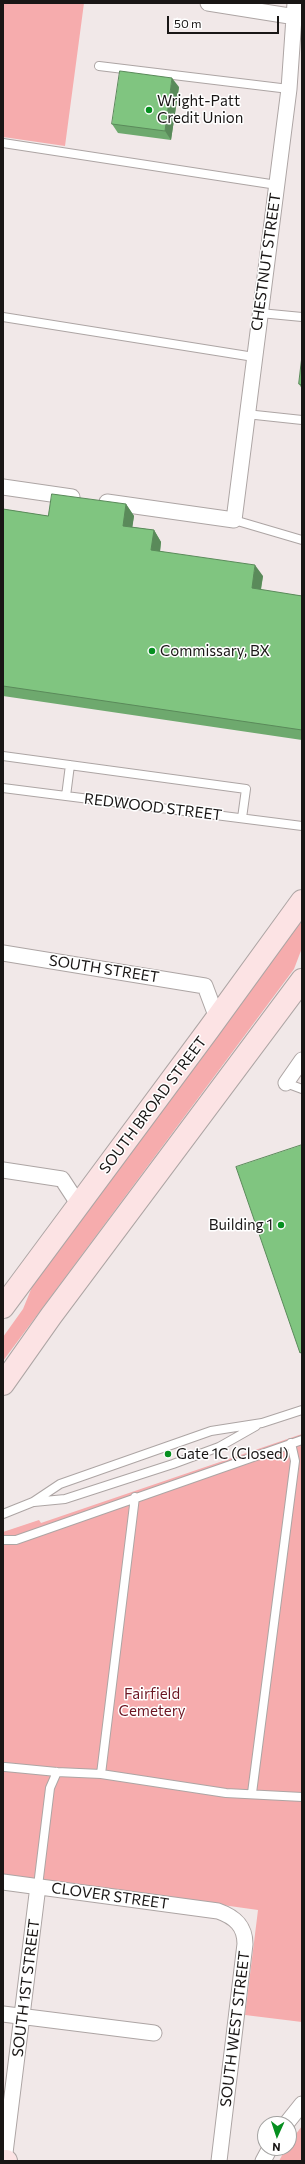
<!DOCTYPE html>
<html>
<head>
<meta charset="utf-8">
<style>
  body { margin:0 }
  #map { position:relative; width:305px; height:2164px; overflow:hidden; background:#f1e8e8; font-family:Commissioner,sans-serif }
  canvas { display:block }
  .frame { position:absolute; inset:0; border:4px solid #191615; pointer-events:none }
  .north { position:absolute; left:257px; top:2116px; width:40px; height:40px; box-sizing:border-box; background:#fff; border:1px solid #a3a2a1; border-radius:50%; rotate:183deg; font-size:11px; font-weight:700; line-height:16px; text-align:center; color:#191615 }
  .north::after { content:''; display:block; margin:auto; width:14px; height:18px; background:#068f20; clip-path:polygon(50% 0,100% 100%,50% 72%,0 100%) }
  .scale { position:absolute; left:167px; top:16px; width:112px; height:18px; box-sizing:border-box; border:2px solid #191615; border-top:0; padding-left:5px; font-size:12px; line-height:14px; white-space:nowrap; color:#191615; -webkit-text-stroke:3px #fff; paint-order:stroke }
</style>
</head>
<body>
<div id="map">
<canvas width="305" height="2164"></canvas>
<div class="frame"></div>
<div class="north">N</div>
<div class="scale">50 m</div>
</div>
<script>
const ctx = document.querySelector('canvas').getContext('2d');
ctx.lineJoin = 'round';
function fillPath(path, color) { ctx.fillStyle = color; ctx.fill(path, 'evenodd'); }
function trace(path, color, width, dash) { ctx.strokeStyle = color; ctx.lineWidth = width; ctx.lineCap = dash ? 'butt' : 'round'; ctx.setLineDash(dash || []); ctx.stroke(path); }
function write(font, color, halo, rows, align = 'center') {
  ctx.font = font + ' Commissioner,sans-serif'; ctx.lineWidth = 3; ctx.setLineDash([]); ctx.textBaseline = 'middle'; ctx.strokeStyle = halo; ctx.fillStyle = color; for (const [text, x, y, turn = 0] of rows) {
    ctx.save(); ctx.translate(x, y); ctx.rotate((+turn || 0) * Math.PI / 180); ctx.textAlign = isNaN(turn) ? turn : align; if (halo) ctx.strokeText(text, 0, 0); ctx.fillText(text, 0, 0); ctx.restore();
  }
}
const green = new Path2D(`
  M3,3H84L65,146L3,137Z
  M302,918V948L294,969L3,1361V1337L23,1309L34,1282Z
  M302,1434V2022L245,2015L258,1910L3,1874V1532L39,1520L41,1523Z
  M302,2126V2161H279L286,2148H289V2143Z`);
const lane = new Path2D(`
  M99,66L289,89
  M3,143L277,185
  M260,313L302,317
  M3,317L254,357
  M246,414L302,420
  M234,520L302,540
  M3,756L246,789L242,818
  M3,788L302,826
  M66,796L70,765
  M286,1083L302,1089
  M34,1502L65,1499L173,1464L219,1447L256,1426
  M3,1514L33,1502L60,1484L211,1431L262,1423L302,1410
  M3,1540H16L302,1440
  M5,1767L57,1772L101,1774L226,1793L302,1797
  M101,1774L135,1497
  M252,1793L295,1461L291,1443
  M38,1886L50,1788L57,1772`);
const street = new Path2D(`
  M208,3L302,18
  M3,487L72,497
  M107,502L234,520L289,89L295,3
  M3,953L205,986L217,1018
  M286,1083L302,1060
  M3,1170L62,1179L79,1205
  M3,1882L218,1911C235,1917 245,1926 245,1944L219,2161
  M3,2014L154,2033
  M286,2124L302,2104
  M4,2161L38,1886
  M263,2161L270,2148`);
const secondary = new Path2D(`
  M3,1307L209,1029L302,901
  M3,1384L51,1316L302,980
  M3,2161H6`);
const wall = new Path2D(`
  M179,87L171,140L118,133L112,124Z
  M302,356V389L299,384Z
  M126,504L134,516L132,527L154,530L161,542L160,551L263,576L261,590L302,596V740L3,696V509L48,516Z`);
const shadedWall = new Path2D(`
  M172,78L179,87L171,140L165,131Z
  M126,504L134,516L131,537L123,526Z
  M154,530L161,542L159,561L151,550Z
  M255,565L263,576L259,599L252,588Z`);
const building = new Path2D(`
  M120,71L172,78L165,131L112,124Z
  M302,356V385L299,384Z
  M52,494L126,504L123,526L154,530L151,550L255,565L252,588L302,596V730L3,686V509L48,516Z
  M302,1145V1352L300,1353L236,1167Z`);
const markers = [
  [149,110,4,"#068f20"],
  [152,651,4,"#068f20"],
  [281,1225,4,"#068f20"],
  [168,1454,4,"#068f20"]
];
const poiNames = [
  ["Wright-Patt",157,101],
  ["Credit Union",157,118],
  ["Commissary, BX",160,651],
  ["Building 1",273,1225,"right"],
  ["Gate 1C (Closed)",176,1454]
];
const streetNames = [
  ["CHESTNUT STREET",266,262,-82],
  ["REDWOOD STREET",153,807,7],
  ["SOUTH STREET",104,969,9],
  ["SOUTH BROAD STREET",153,1105,-53],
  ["CLOVER STREET",110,1896,8],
  ["SOUTH 1ST STREET",26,1988,-83],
  ["SOUTH WEST STREET",235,2029,-83]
];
const parkNames = [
  ["Fairfield",152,1694],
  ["Cemetery",152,1711]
];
fillPath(green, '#f6acad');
trace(lane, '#ada5a4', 10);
trace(street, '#ada5a4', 17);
trace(secondary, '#ada5a4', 24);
trace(lane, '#fff', 8);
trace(street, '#fff', 15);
trace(secondary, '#fce3e4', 22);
fillPath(wall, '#6ea96e');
fillPath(shadedWall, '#5a8a5a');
fillPath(building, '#80c580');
trace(building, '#5a8a5a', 1);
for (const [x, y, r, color] of markers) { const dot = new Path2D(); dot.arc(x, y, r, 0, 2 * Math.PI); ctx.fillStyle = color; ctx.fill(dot); trace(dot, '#fff', 1.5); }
write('15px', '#191615', '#fff', poiNames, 'left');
write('15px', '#191615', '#fff', streetNames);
write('15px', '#6c1522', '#fff', parkNames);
</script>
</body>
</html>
